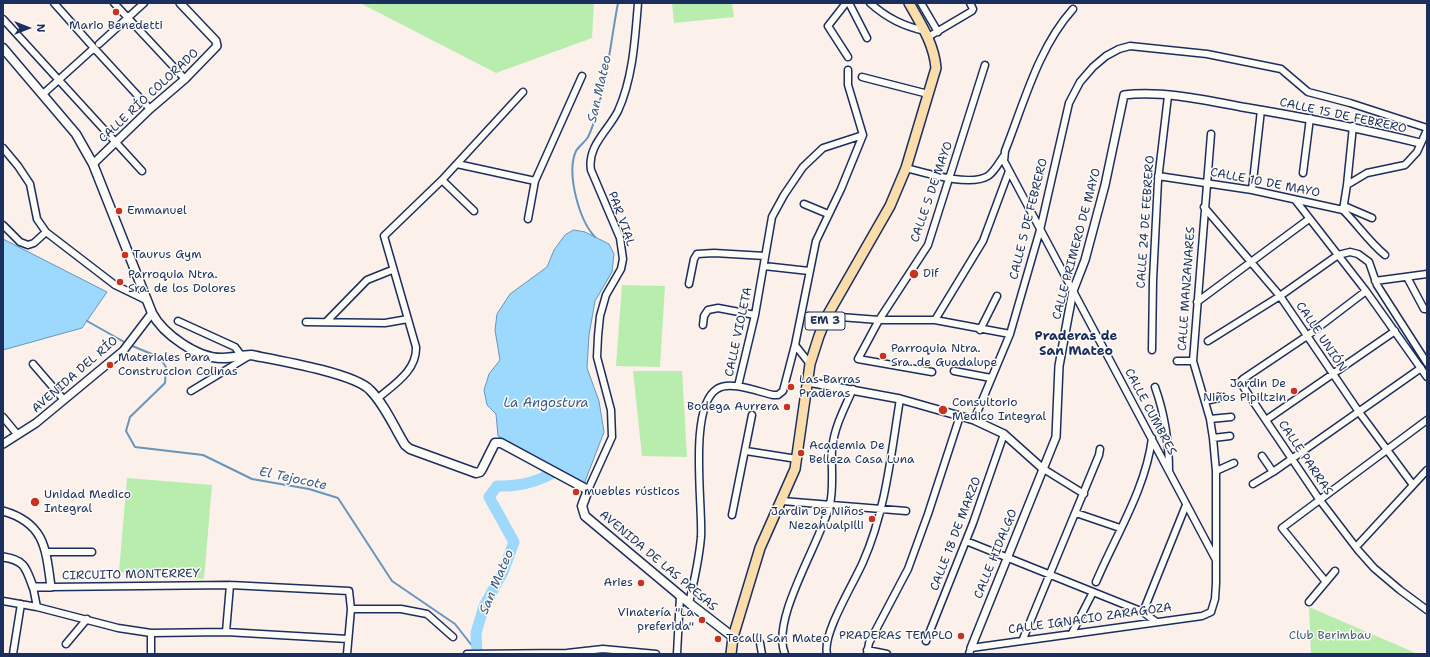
<!DOCTYPE html>
<html>
<head>
<meta charset="utf-8">
<style>
  body { margin:0 }
  #map { position:relative; width:1430px; height:657px; overflow:hidden; background:#fcf0ea; font-family:"Shantell Sans",sans-serif }
  canvas { display:block }
  .frame { position:absolute; inset:0; border:4px solid #1b2f5e; pointer-events:none }
  .north { position:absolute; left:8px; top:8px; width:40px; height:40px; -webkit-text-stroke:3px #fdfcf7; paint-order:stroke; rotate:90deg; font-size:11px; font-weight:700; line-height:16px; text-align:center; color:#1b2f5e }
  .north::after { content:''; display:block; margin:auto; width:14px; height:18px; background:#1b2f5e; clip-path:polygon(50% 0,100% 100%,50% 72%,0 100%) }
</style>
</head>
<body>
<div id="map">
<canvas width="1430" height="657"></canvas>
<div class="frame"></div>
<div class="north">N</div>
</div>
<script>
const ctx = document.querySelector('canvas').getContext('2d');
ctx.lineJoin = 'round';
function fillPath(path, color) { ctx.fillStyle = color; ctx.fill(path, 'evenodd'); }
function trace(path, color, width, dash) { ctx.strokeStyle = color; ctx.lineWidth = width; ctx.lineCap = dash ? 'butt' : 'round'; ctx.setLineDash(dash || []); ctx.stroke(path); }
function write(font, color, halo, rows, align = 'center') {
  ctx.font = font + ' "Shantell Sans",sans-serif'; ctx.lineWidth = 3; ctx.setLineDash([]); ctx.textBaseline = 'middle'; ctx.strokeStyle = halo; ctx.fillStyle = color; for (const [text, x, y, turn = 0] of rows) {
    ctx.save(); ctx.translate(x, y); ctx.rotate((+turn || 0) * Math.PI / 180); ctx.textAlign = isNaN(turn) ? turn : align; if (halo) ctx.strokeText(text, 0, 0); ctx.fillText(text, 0, 0); ctx.restore();
  }
}
const green = new Path2D(`
  M360,3H594L592,38L496,73Z
  M672,3H732L734,17L674,23Z
  M622,285L665,286L660,367L616,366Z
  M633,371H682L687,457L642,456Z
  M127,478L212,485L204,579L119,572Z
  M1309,607L1418,654H1311Z`);
const water = new Path2D(`
  M574,230L585,232L609,244L614,254L612,272L595,301L589,335L587,368L599,401L604,432L584,484L498,436L496,414L487,405L484,390L489,374L500,360L495,330L497,314L510,294L547,267L554,250L565,235Z
  M3,239L107,292L82,328L3,350Z`);
const stream = new Path2D(`
  M595,237C579,220 566,173 576,151C579,146 585,142 588,137C592,129 595,119 597,111C608,76 611,39 618,3
  M87,321L126,343
  M130,345L159,357L166,367L165,383L130,417L126,431L135,447L203,455L252,479L309,489L338,498L392,581L455,624L477,652`);
const river = new Path2D(`
  M477,654L476,633L484,606L503,572L514,542L489,497L497,486C519,487 540,481 558,470`);
const minor = new Path2D(`
  M54,3L94,48L150,109
  M114,3L185,79
  M846,3L828,26L848,57
  M849,3L867,38
  M870,3C887,18 903,26 925,31
  M921,3L938,32
  M1073,9C1038,48 1024,103 1005,151L1004,161L1216,560
  M3,19L142,171
  M928,37L972,11L973,9L970,3
  M99,44L144,3
  M862,77L928,94
  M43,94L94,48
  M3,148L18,166L30,184L37,219L46,232L115,285L148,301
  M457,164L535,181
  M906,168C925,173 970,187 988,176C994,172 999,163 1003,157
  M1303,173L1310,118
  M1158,176L1252,190L1343,210
  M442,180L474,211
  M1347,185L1367,173L1405,165L1417,152L1427,130
  M1252,190L1261,110
  M1296,201L1366,291L1427,377
  M804,204L828,214
  M1344,206L1372,218
  M1204,207L1280,296L1359,412L1413,485
  M1343,210L1347,185L1353,126
  M1343,210C1358,225 1369,242 1385,255
  M528,219L535,181L582,76
  M3,225L20,242L28,245L34,243L46,232
  M764,266L809,271
  M1407,277L1424,309H1427
  M1375,281L1427,274
  M689,284L694,259L697,254L714,253L765,256
  M1366,291L1307,336L1243,379L1240,382L1319,499L1358,550L1374,568L1400,590L1427,610
  M1197,302L1309,219
  M827,316L879,320H935L1010,334
  M935,320L983,241L1009,171
  M178,321L235,347L241,355
  M306,322L385,323L408,319
  M326,322L367,280L392,270
  M703,325L704,316L708,310L718,308L755,315
  M980,330L997,296
  M1208,341L1280,296L1338,255L1350,252L1358,254L1369,262L1377,285L1427,363
  M795,345L810,364
  M1152,350L1153,280L1158,180L1168,96
  M1177,361H1193
  M33,364L64,400
  M954,371L991,378
  M932,372L858,359L879,320L928,245L985,65
  M738,386L755,315L772,217L784,195L803,167L823,148L863,135
  M1155,387C1165,415 1169,441 1169,471
  M191,391L249,356
  M377,399C393,385 417,371 416,347L384,236L442,180L523,92
  M1205,401L1223,397
  M3,417L17,434
  M1210,419L1231,417
  M974,420L1010,334L1040,230L1069,103L1080,82L1093,67L1106,56L1119,49L1130,46L1207,54L1281,69L1308,92L1350,103L1427,128
  M1266,420L1395,331
  M1213,438L1230,436
  M746,451L797,459
  M1262,456L1273,472
  M1042,468L1084,494
  M1216,471L1234,463
  M1253,484L1273,472L1421,368
  M588,490L612,437L611,410L597,357L598,336L600,316L606,295L621,269L623,259L620,238L591,170C587,146 608,131 618,111C633,78 635,39 638,3
  M782,501L906,511
  M1076,513L1120,528
  M732,515L752,415
  M966,541L1143,612L1155,621
  M1356,547L1427,470
  M46,552H92
  M1096,582C1116,535 1146,488 1152,438
  M1326,582L1282,528L1427,420
  M33,587L37,607
  M51,587L230,585L349,591L351,609L347,654
  M3,601L37,607L118,628L151,633L226,632L348,639
  M1309,602L1335,571
  M689,603C694,582 699,560 701,537C703,506 688,407 717,389C730,380 759,392 773,395H778L783,391L795,345L816,241L841,189L863,135L848,85V70
  M351,609H401L427,614L453,637
  M1143,612L1186,505
  M226,632L230,585
  M1072,633L1093,592
  M1023,639L1099,455L1100,449
  M926,641L973,523L1004,434
  M760,643L762,654
  M66,644L87,619
  M867,650L887,654
  M13,654L21,604
  M151,654V633
  M467,654L567,653L603,649L656,654
  M677,654L680,596
  M785,654C770,619 821,542 830,504C834,487 831,467 832,449C834,428 844,409 853,389
  M827,654C822,634 854,583 863,562C886,510 891,454 900,399
  M867,654L869,643L908,569L928,514L960,416
  M969,654L971,648L1202,616L1211,612L1215,599L1216,583V471L1213,438L1210,419L1193,361L1211,134`);
const tertiary = new Path2D(`
  M93,164L150,109L185,79L217,46L216,41L180,3
  M808,382L900,399L974,420L1004,434L1042,468
  M3,444L36,423L123,351L152,313
  M3,511C45,523 46,549 51,587H33C26,568 25,560 3,557
  M971,648L1056,437L1059,366L1068,317L1073,291L1085,260L1105,185L1124,95C1160,90 1206,100 1242,107C1302,117 1360,128 1420,143`);
const secondary = new Path2D(`
  M3,48L76,134L93,164L152,313C163,334 198,359 223,358C233,358 241,355 251,355C276,360 354,373 370,390C385,405 394,427 405,445L410,449L476,473L480,472L482,469L495,443H501L588,490L582,506L585,516L689,603L733,637`);
const primary = new Path2D(`
  M731,654L733,637L760,548L795,469L810,364L819,336L827,316L890,206L906,168L936,68C934,44 921,24 909,3`);
const markers = [
  [116,12,4,"#c8321e"],
  [119,211,4,"#c8321e"],
  [125,255,4,"#c8321e"],
  [914,274,5,"#c8321e"],
  [120,282,4,"#c8321e"],
  [883,356,4,"#c8321e"],
  [110,365,4,"#c8321e"],
  [791,387,4,"#c8321e"],
  [1294,391,4,"#c8321e"],
  [787,407,4,"#c8321e"],
  [943,410,5,"#c8321e"],
  [801,453,4,"#c8321e"],
  [576,492,4,"#c8321e"],
  [35,502,5,"#c8321e"],
  [872,519,4,"#c8321e"],
  [641,583,4,"#c8321e"],
  [702,620,4,"#c8321e"],
  [961,636,4,"#c8321e"],
  [718,639,4,"#c8321e"]
];
const shields = [
  [825,321,40]
];
const shieldNames = [
  ["EM 3",825,321]
];
const poiNames = [
  ["Mario Benedetti",116,26,"center"],
  ["Emmanuel",127,211],
  ["Taurus Gym",133,255],
  ["Dif",923,274],
  ["Parroquia Ntra.",128,275],
  ["Sra. de los Dolores",128,289],
  ["Parroquia Ntra.",891,349],
  ["Sra. de Guadalupe",891,363],
  ["Materiales Para",118,358],
  ["Construccion Colinas",118,372],
  ["Las Barras",799,380],
  ["Praderas",799,394],
  ["Jardin De",1286,384,"right"],
  ["Niños Pipiltzin",1286,398,"right"],
  ["Consultorio",952,403],
  ["Medico Integral",952,417],
  ["Bodega Aurrera",779,407,"right"],
  ["Academia De",809,446],
  ["Belleza Casa Luna",809,460],
  ["muebles rústicos",584,492],
  ["Unidad Medico",44,495],
  ["Integral",44,509],
  ["Jardin De Niños",864,512,"right"],
  ["Nezahualpilli",864,526,"right"],
  ["Aries",633,583,"right"],
  ["Vinatería \"La",694,613,"right"],
  ["preferida\"",694,627,"right"],
  ["PRADERAS TEMPLO",953,636,"right"],
  ["Tecalli San Mateo",726,639]
];
const streetNames = [
  ["CALLE RÍO COLORADO",149,96,-43],
  ["CALLE 15 DE FEBRERO",1343,116,12],
  ["CALLE 10 DE MAYO",1265,183,11],
  ["CALLE 5 DE MAYO",932,192,-71],
  ["PAR VIAL",621,219,70],
  ["CALLE 5 DE FEBRERO",1029,219,-76],
  ["CALLE 24 DE FEBRERO",1146,222,-86],
  ["CALLE PRIMERO DE MAYO",1077,244,-75],
  ["CALLE MANZANARES",1187,289,-86],
  ["CALLE VIOLETA",739,332,-78],
  ["CALLE UNIÓN",1321,337,56],
  ["AVENIDA DEL RÍO",75,375,-41],
  ["CALLE CUMBRES",1150,412,62],
  ["CALLE PARRAS",1305,458,56],
  ["CALLE 18 DE MARZO",956,534,-69],
  ["CALLE HIDALGO",996,554,-68],
  ["AVENIDA DE LAS PRESAS",658,561,40],
  ["CIRCUITO MONTERREY",131,575,-1],
  ["CALLE IGNACIO ZARAGOZA",1090,619,-8]
];
const parkNames = [
  ["Club Berimbau",1330,636]
];
const waterNames = [
  ["San Mateo",600,89,-77],
  ["La Angostura",546,404],
  ["El Tejocote",293,479,12],
  ["San Mateo",497,582,-67]
];
const neighbourhoodNames = [
  ["Praderas de",1076,337],
  ["San Mateo",1076,352]
];
fillPath(green, '#b8edae');
fillPath(water, '#9cd9fd');
trace(water, '#6895bd', 1);
trace(stream, '#6895bd', 2);
trace(river, '#9cd9fd', 11);
trace(minor, '#1b2f5e', 9);
trace(tertiary, '#1b2f5e', 10);
trace(secondary, '#1b2f5e', 11);
trace(primary, '#1b2f5e', 12);
trace(minor, '#fdfcf7', 6);
trace(tertiary, '#fdfcf7', 7);
trace(secondary, '#fdfcf7', 8);
trace(primary, '#faddab', 9);
for (const [x, y, r, color] of markers) { const dot = new Path2D(); dot.arc(x, y, r, 0, 2 * Math.PI); ctx.fillStyle = color; ctx.fill(dot); trace(dot, '#fdfcf7', 1.5); }
for (const [x, y, w] of shields) { const box = new Path2D(); box.roundRect(x - w / 2, y - 9, w, 18, 3); ctx.fillStyle = '#fdfcf7'; ctx.fill(box); trace(box, '#1b2f5e', 1); }
write('bold 11px', '#1b2f5e', null, shieldNames);
write('12px', '#1b2f5e', '#fdfcf7', poiNames, 'left');
write('12px', '#1b2f5e', '#fdfcf7', streetNames);
write('12px', '#425e72', '#fdfcf7', parkNames);
write('italic 13px', '#3b5a86', '#fdfcf7', waterNames);
write('bold 13px', '#1b2f5e', '#fdfcf7', neighbourhoodNames);
</script>
</body>
</html>
